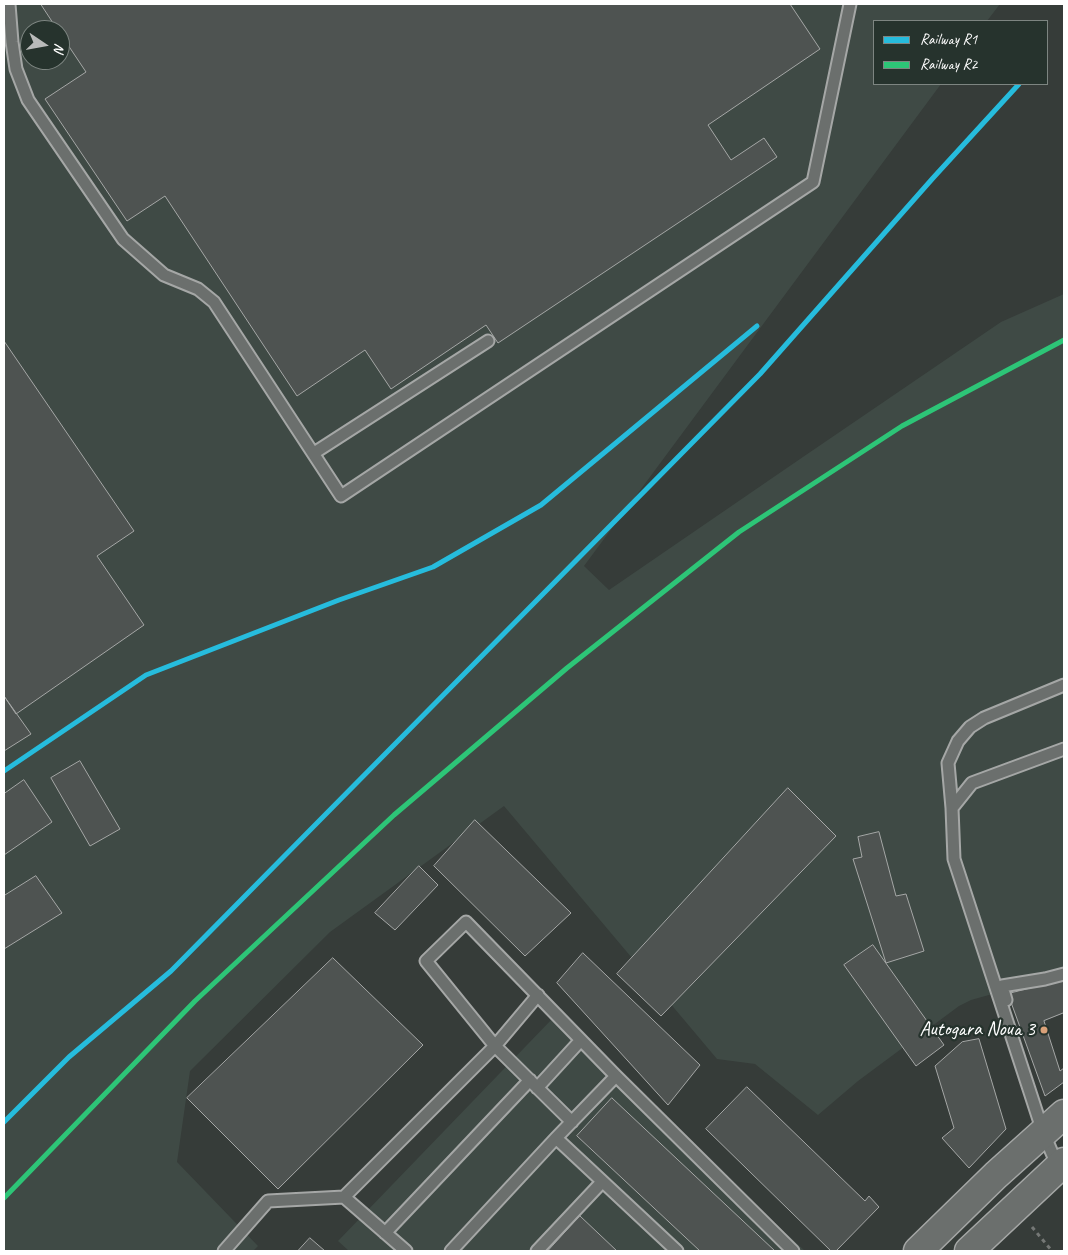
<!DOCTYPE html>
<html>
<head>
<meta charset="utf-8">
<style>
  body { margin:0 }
  #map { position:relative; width:1068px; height:1255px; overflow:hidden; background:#363c39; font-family:Caveat,sans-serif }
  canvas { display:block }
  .frame { position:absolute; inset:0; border:5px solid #fff; pointer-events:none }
  .legend { position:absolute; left:873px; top:20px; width:175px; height:65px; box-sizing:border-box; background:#26332d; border:1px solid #7d8581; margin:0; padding:6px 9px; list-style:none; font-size:15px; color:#fff }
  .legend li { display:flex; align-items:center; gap:10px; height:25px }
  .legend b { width:25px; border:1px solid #7d8581 }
  .north { position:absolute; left:20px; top:20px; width:50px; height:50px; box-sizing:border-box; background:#26332d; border:1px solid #7d8581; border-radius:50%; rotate:102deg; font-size:14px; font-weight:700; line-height:20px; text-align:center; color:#fff }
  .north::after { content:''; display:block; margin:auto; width:18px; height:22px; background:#b9bbba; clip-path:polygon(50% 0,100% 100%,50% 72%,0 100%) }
</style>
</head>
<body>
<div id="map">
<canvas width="1068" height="1255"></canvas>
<div class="frame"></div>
<ul class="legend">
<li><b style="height:6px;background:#26bcdd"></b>Railway R1</li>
<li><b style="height:6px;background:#2dc577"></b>Railway R2</li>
</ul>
<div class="north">N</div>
</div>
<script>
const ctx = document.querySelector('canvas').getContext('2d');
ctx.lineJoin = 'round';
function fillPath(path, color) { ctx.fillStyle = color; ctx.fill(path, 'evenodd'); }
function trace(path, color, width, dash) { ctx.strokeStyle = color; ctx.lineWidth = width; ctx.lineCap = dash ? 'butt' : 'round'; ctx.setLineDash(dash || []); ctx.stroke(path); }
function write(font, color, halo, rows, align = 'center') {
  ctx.font = font + ' Caveat,sans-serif'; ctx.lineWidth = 4.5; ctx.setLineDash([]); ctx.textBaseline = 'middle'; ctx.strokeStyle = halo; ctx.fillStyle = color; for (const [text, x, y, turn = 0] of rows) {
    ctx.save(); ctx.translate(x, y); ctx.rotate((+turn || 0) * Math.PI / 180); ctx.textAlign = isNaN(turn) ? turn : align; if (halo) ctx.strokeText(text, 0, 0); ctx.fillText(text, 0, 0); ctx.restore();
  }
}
const built = new Path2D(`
  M4,4H1000L987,21H874V84H941L584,566L609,590L800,459L1001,322L1064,294V974L971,1000L959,1006L858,1081L818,1115L755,1064L717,1059L504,806L330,932L190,1071L177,1162L258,1246L253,1251H4ZM30,30H60V60H30Z
  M553,1018L805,1251H349L338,1241Z`);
const building = new Path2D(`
  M41,4H790L820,49L708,125L731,160L764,138L777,157L498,343L486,325L391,389L365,350L297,396L165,196L127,221L45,99L86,72L60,33V30H58Z
  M4,341L134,531L97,556L144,625L16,714L4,696Z
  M4,696L31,734L4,751Z
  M80,761L120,829L90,846L51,778Z
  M24,780L52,822L4,855V794Z
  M788,788L836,836L661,1016L617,974Z
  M475,820L571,913L525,956L434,866Z
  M879,832L896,896L906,894L924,951L886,963L853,859L862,857L858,837Z
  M419,866L438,885L395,930L375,913Z
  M36,876L62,913L4,949V896Z
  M873,945L944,1045L916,1066L844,965Z
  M583,953L700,1065L668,1105L557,983Z
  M333,958L423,1045L278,1189L187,1098Z
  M1064,980V1082L1045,1096L1008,994Z
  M1064,1013V1068L1060,1071L1044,1021Z
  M979,1039L1006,1129L969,1168L942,1138L954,1128L935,1066L962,1042Z
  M747,1087L865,1201L869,1196L879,1207L836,1251H831L706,1129Z
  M612,1098L775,1251H700L577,1136Z
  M580,1216L617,1251H548Z
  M310,1238L325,1251H298Z`);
const path = new Path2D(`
  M1032,1227L1052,1251`);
const service = new Path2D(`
  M9,4L12,42L16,69L28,100L123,239L164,275L198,289L214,302L341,496L813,182L850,4
  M314,453L488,341
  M952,808L948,763L958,741L970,727L984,718L1064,685
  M538,995L495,1046L572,1122
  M1006,1000L1002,986L1045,979L1064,974
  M537,1088L581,1040
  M556,1138L677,1251
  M1058,1167L1043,1132L954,859L952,808L972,783L1064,749
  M385,1233L530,1080
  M224,1251L268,1201L344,1197
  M406,1251L344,1197L495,1046L426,961L466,922L616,1076L793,1251
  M451,1251L556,1138L616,1076
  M537,1251L602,1182`);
const secondary = new Path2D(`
  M918,1251L996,1175L1064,1114
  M969,1251L1064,1162`);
const rail1 = new Path2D(`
  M4,771L146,675L339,600L433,567L541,505L757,326
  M4,1122L69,1057L171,971L760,374L933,178L1019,84`);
const rail2 = new Path2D(`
  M4,1198L195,1001L394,815L567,668L739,532L902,426L1064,340`);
const markers = [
  [1044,1030,4.5,"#d9a179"]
];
const busNames = [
  ["Autogara Noua 3",1035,1030]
];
fillPath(built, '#3f4a45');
fillPath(building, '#4e5351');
trace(building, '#a5a7a6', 1);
trace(service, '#a5a7a6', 15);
trace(secondary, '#a5a7a6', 31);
trace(path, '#757876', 3, [4, 4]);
trace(service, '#6b6f6d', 11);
trace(secondary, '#6b6f6d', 28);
trace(rail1, '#26bcdd', 5);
trace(rail2, '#2dc577', 5);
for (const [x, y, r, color] of markers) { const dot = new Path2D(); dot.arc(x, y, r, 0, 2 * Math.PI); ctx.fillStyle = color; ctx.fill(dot); trace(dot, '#26332d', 2); }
write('20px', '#fff', '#26332d', busNames, 'right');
</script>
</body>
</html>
